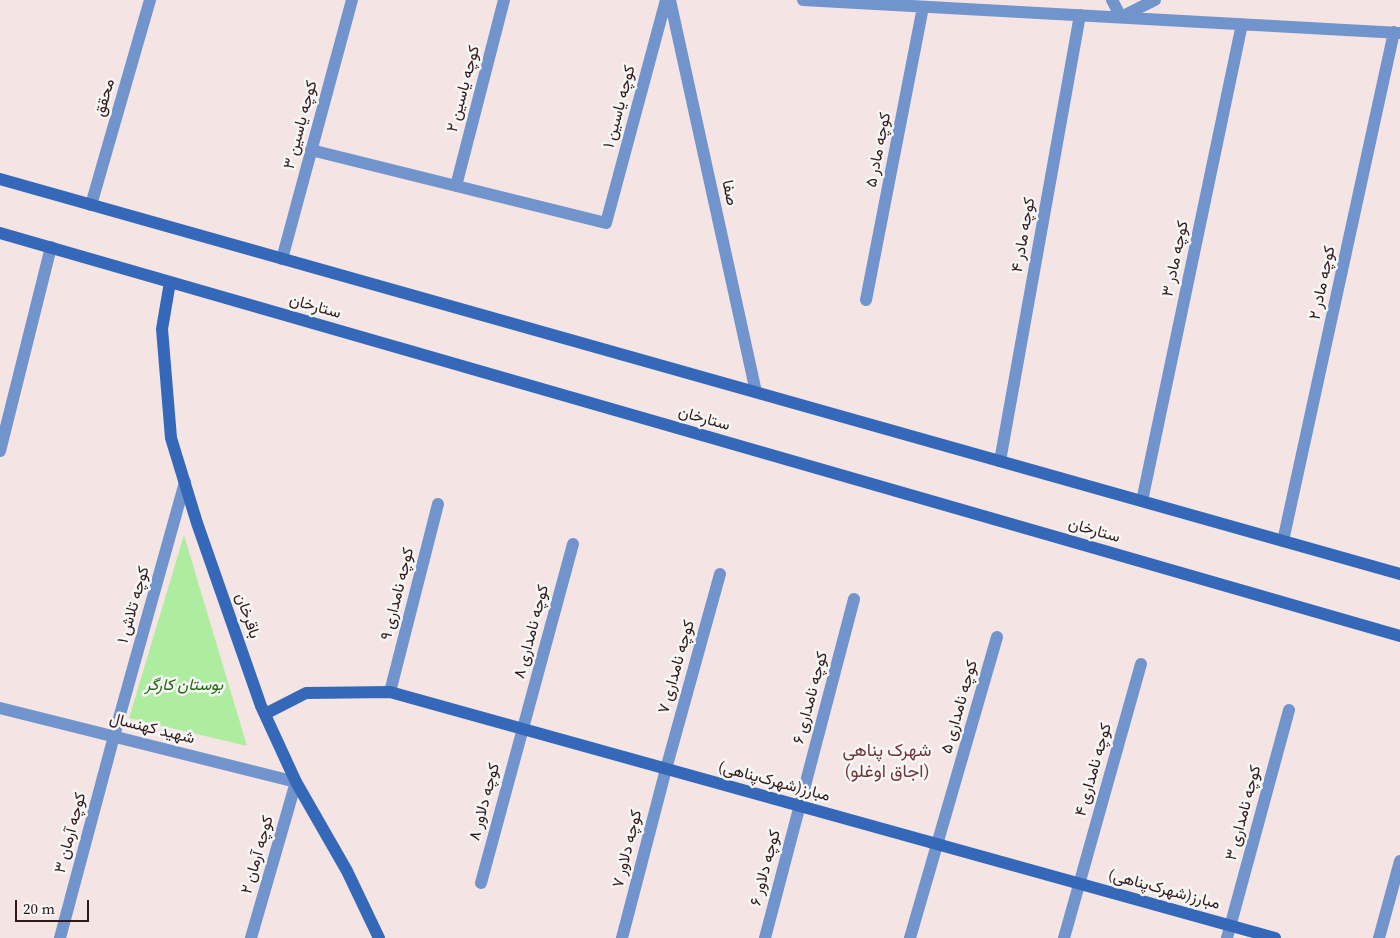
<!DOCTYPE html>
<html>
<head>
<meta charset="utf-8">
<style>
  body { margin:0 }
  #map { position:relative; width:1400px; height:938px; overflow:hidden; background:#f4e5e4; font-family:"Source Serif 4",serif }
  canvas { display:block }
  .scale { position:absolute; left:15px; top:900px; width:74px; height:22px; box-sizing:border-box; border:2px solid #331818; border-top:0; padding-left:6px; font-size:15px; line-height:18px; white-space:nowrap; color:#331818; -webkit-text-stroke:4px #f6f6f6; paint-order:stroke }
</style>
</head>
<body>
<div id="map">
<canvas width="1400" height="938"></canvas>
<div class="scale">20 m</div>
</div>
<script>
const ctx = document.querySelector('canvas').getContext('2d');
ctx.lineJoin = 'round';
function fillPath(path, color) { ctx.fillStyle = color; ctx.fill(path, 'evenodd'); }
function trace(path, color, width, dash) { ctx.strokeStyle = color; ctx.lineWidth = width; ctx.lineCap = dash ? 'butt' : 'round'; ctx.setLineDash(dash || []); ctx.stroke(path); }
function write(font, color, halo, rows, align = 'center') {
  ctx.font = font + ' "Source Serif 4",Vazirmatn,serif'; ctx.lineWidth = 5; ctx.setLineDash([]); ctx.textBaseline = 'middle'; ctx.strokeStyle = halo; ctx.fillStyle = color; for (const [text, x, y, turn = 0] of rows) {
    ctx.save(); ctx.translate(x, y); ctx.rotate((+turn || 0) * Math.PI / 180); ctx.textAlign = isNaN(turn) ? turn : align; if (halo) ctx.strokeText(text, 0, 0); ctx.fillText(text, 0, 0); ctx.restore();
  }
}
const green = new Path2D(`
  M184,535L247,746L129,718Z`);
const street = new Path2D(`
  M670,0L756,392
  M803,0L1400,33
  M1112,0L1121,17L1155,0
  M311,150L606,223L666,0
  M456,186L504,0
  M91,205L150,0
  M282,259L352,0
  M866,300L923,7
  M0,451L51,247
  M1000,461L1080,15
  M1142,501L1242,24
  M1283,541L1394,32
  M390,692L438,504
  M0,708L296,782L251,938
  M481,883L573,544
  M60,938L114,736L185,482
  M622,938L666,769L720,574
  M765,938L854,599
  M910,938L997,637
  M1064,938L1141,664
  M1227,938L1289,710
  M1379,938L1400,861`);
const secondary = new Path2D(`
  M0,179L1400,574
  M0,233L1400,636
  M170,282L162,329L171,438L197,523L261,706L296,782L347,871L379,938
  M265,714L306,693L390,692L1275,938`);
const streetNames = [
  ["کوچه یاسین ۲",464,89,-75],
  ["محقق",105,98,-74],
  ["کوچه یاسین ۱",620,107,-75],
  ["کوچه یاسین ۳",301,125,-75],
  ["کوچه مادر ۵",879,150,-79],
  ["صفا",729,193,78],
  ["کوچه مادر ۴",1024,235,-80],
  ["کوچه مادر ۳",1176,259,-78],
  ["کوچه مادر ۲",1323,283,-78],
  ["ستارخان",315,307,16],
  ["ستارخان",704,419,16],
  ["ستارخان",1094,531,16],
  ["کوچه نامداری ۹",398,594,-76],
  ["کوچه تلاش ۱",134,605,-74],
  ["باقرخان",247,616,71],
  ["کوچه نامداری ۸",532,632,-75],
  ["کوچه نامداری ۷",677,667,-74],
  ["کوچه نامداری ۶",811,698,-75],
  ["کوچه نامداری ۵",960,707,-74],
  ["شهید کهنسال",152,729,14],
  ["کوچه نامداری ۴",1094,770,-74],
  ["مبارز(شهرک‌پناهی)",774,782,15],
  ["کوچه دلاور ۸",485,802,-75],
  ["کوچه نامداری ۳",1244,813,-75],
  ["کوچه آرمان ۳",71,833,-75],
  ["کوچه دلاور ۷",628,849,-76],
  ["کوچه آرمان ۲",258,855,-74],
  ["کوچه دلاور ۶",766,868,-75],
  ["مبارز(شهرک‌پناهی)",1164,890,15]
];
const parkNames = [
  ["بوستان کارگر",184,686]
];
const neighbourhoodNames = [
  ["شهرک پناهی",887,751],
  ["(اجاق اوغلو)",887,772]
];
fillPath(green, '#aeeda0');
trace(street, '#7294cc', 12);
trace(secondary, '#3668ba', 12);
write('16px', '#331818', '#f6f6f6', streetNames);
write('italic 16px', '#1e6706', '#f6f6f6', parkNames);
write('18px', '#723537', '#f6f6f6', neighbourhoodNames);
</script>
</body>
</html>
